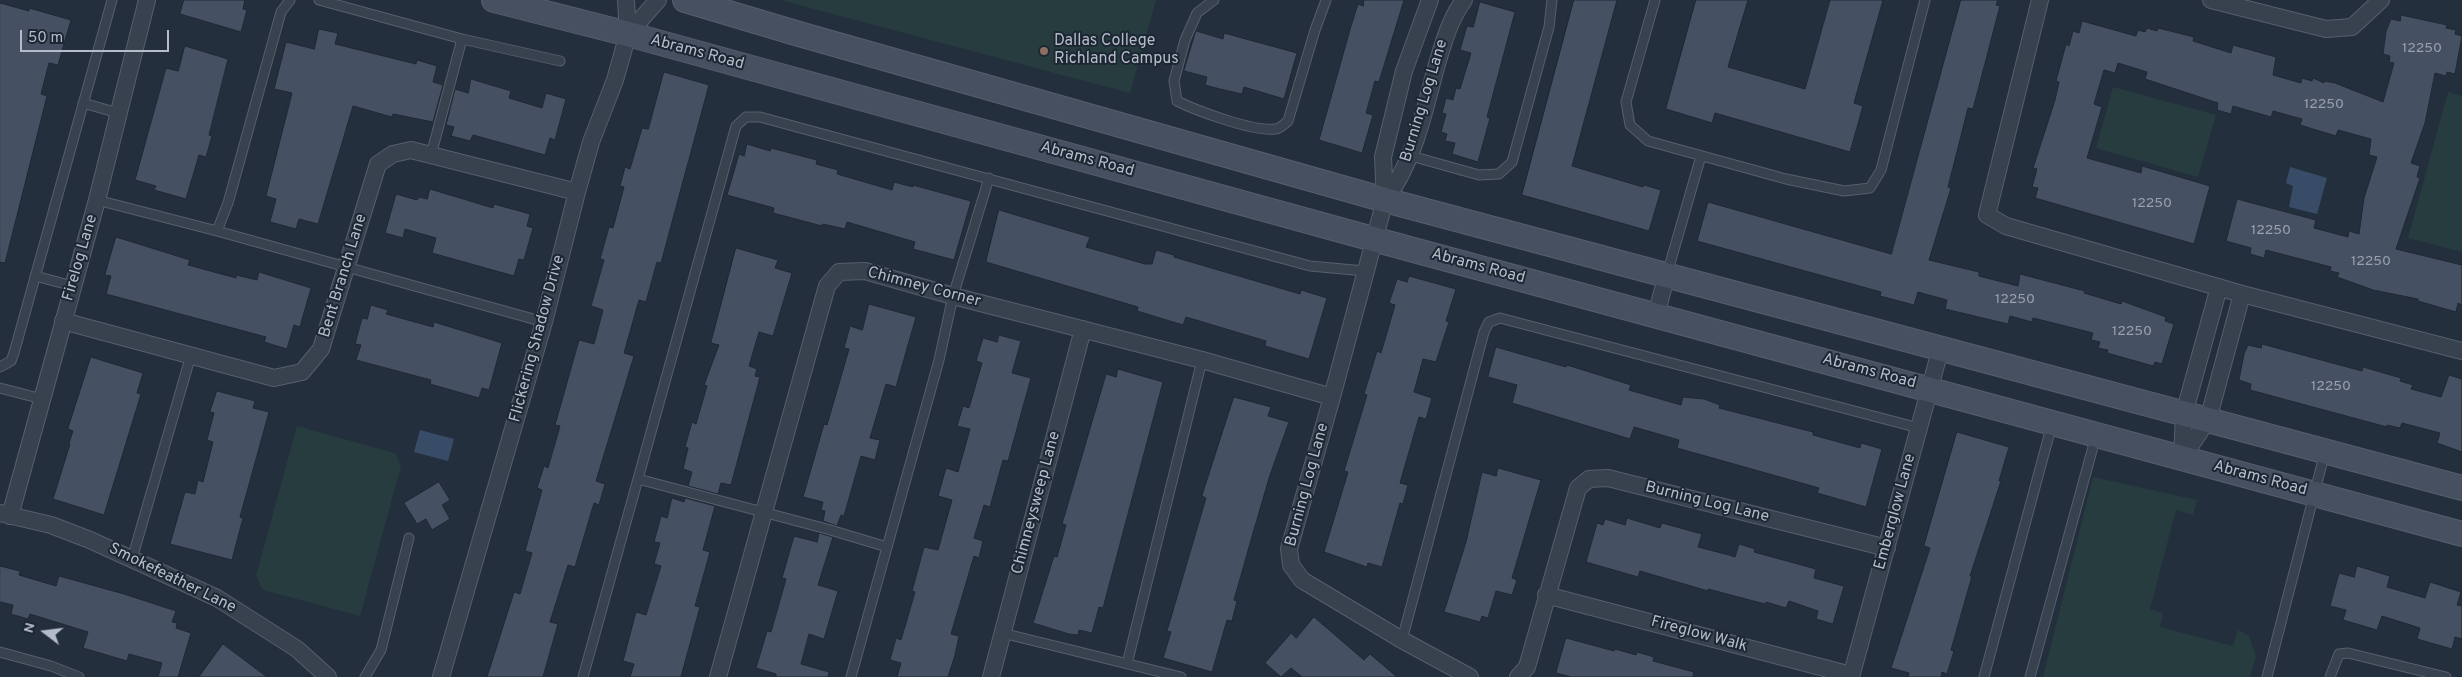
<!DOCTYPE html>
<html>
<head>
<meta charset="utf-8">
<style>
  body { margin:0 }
  #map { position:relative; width:2462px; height:677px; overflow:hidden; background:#242f3e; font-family:Overpass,sans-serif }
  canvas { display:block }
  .north { position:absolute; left:20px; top:607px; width:50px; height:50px; -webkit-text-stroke:4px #1d2633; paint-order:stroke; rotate:285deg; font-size:14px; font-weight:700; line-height:20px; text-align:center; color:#b4bcc9 }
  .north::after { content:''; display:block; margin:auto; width:18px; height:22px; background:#b4bcc9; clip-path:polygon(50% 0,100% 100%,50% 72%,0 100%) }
  .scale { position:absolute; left:20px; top:30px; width:149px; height:22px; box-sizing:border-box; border:2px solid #b4bcc9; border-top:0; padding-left:6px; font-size:15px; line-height:18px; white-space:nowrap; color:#b4bcc9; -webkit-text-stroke:4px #1d2633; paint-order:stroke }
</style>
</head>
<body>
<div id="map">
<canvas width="2462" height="677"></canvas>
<div class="north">N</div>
<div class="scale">50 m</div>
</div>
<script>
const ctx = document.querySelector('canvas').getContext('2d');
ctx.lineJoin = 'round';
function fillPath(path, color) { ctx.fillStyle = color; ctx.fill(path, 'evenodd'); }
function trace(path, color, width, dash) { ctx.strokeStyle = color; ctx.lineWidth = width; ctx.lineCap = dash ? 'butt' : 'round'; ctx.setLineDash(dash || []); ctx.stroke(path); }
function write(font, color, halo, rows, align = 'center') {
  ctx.font = font + ' Overpass,sans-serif'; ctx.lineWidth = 4; ctx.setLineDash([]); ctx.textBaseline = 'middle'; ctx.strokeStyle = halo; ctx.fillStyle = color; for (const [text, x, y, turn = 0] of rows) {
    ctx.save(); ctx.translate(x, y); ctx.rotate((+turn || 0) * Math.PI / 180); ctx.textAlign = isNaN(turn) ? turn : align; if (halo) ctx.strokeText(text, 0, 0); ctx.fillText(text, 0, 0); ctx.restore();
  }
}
const green = new Path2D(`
  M780,0H1156L1130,93Z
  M2113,87L2216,115L2198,177L2096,148Z
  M2448,92L2462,96V252L2408,238Z
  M297,426L395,453L401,466L360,616L263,590L256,576Z
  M2093,477L2197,500L2193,515L2176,510L2150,609L2163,613L2160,627L2233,646L2238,630L2249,636L2256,656L2250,677H2043Z`);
const water = new Path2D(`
  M2290,167L2327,178L2317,214L2289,207L2293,186L2286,183Z
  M420,430L454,439L448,461L414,452Z`);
const building = new Path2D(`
  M184,0H245L243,9L247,10L241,32L180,14Z
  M1364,0H1404L1379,82L1375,81L1366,113L1373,115L1362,153L1319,140L1351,26L1358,4L1363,6Z
  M1574,0H1617L1572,166L1643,187L1644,185L1661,190L1649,231L1522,195Z
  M1696,0H1748L1728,67L1805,89L1830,0H1883L1854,103L1863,106L1850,152L1715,113L1712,123L1666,109Z
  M1961,0H1998L1996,5L2000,6L1973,109L1968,108L1948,187L1951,188L1929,260L1979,272V276L2018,286L2020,274L2085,291L2084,293L2121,304L2122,301L2166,317L2165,321L2174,324L2162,364L2155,362L2153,366L2107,353L2108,350L2098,348L2100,342L2091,340L2093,333L2033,318L2032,322L2010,316L2008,324L1945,309L1947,300L1918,292L1914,305L1880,296L1881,292L1697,241L1708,202L1891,254Z
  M1480,2L1515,12L1487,117L1490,118L1478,162L1452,154L1455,143L1445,141L1447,134L1441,132L1446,114L1442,113L1446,98L1453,100L1456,88L1460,89L1471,53L1460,50L1467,26L1473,27Z
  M0,3L29,11V8L71,20L58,65L49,63L41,94L47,96L5,263L0,262Z
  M2401,15L2447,25L2446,28L2456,30L2455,34L2462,36L2455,74L2447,72L2446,76L2435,73L2425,123L2411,163L2420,166L2417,177L2420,178L2396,249L2462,265V305L2458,303L2456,312L2418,301V299L2373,290L2337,277L2339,273L2330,271L2331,267L2266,250L2264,258L2250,254L2251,248L2226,241L2237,199L2316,220L2314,228L2348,237L2349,231L2359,234L2364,198L2377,157L2369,155L2371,139L2338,130L2336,136L2300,125L2302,119L2273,111L2271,117L2233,106L2231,114L2217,110L2218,103L2145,79L2147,72L2118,63L2115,73L2104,70L2094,104L2102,107L2087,158L2141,173L2142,166L2210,186L2194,244L2035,198L2038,188L2032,187L2037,169L2033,168L2055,100L2059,82L2056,81L2066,44L2069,46L2073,31L2079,33L2082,21L2136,36L2138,30L2145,32L2147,28L2157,31L2158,28L2194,37L2193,41L2231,53L2233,45L2276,57L2273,75L2301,83L2302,78L2312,81L2313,78L2324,83V81L2335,83L2383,102L2394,63L2389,62L2390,56L2383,54L2386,31L2391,19L2400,21Z
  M319,29L338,33L335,44L416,64L417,60L437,66L433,82L443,85L433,122L393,114L392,117L353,106L318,224L299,219L296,229L270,222L276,199L266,196L292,93L274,89L286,42L314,49Z
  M1196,31L1223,39L1224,33L1297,53L1284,99L1244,87L1242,94L1220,89L1205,85L1207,77L1184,71Z
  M185,46L228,59L209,135L212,136L206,157L199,155L186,199L154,190L156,186L135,180L166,68L178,71Z
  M664,72L709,85L661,263L657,262L646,302L639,300L624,353L634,356L596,481L605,484L599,505L594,503L575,567L568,565L550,622L558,624L543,677H487L514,592L520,594L532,553L525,551L542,490L537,488L544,466L548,468L560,426L555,425L579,340L594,344L603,310L591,306L604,260L600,259L609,227L613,228L624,187L620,186L625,167L630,169L642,128L648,129Z
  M471,79L511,91L509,98L542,108L546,93L566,99L555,140L550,138L545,155L473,135L470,141L451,136L454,127L446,125L455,89L468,93Z
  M747,144L770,151L771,148L817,160L816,164L838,170L837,174L892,190L894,182L913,187V185L971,201L954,260L913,249L915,242L847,222L845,229L823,224L822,226L773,213L774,208L727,195L739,154L744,156Z
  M430,189L493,208L494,204L530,214L527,226L533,228L524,260L519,259L514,276L432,253L436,238L405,229L403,238L385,233L396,194L417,200L419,197L427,199Z
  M999,210L1090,237L1086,247L1145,264H1152L1156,250L1174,255V257L1300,294L1301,290L1327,298L1309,359L1265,346L1266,341L1186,317L1183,325L1137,311L1138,307L986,262Z
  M116,237L190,260L188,265L236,278V275L257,280L259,272L311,288L300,327L294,325L287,349L264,342L266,337L106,294L111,276L105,275Z
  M736,248L778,260L775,268L792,273L773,336L759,332L749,366L757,369L755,376L760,377L731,485L721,483L718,494L688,486L692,472L683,469L688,448L685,447L692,422L696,424L707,386L704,385L719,345L711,343Z
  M1409,276L1456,289L1446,321L1449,322L1436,362L1423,359L1414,392L1432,398L1426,419L1419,417L1400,483L1408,485L1403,504L1400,503L1382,567L1368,563L1367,567L1324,552L1348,472L1344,471L1367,395L1364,394L1377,351L1381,353L1395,305L1389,303L1397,279L1407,282Z
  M869,304L916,317L896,387L886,384L870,438L880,440L875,460L861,456L844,516L841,515L837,526L823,521L825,511L821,510L823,502L803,497L824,424L827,425L849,349L844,348L850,326L862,330Z
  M371,305L388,310L386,314L433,327L434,322L502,343L489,390L482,388L479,398L430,384L431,380L356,360L361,345L355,344L362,318L367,319Z
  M999,335L1021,341L1012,373L1031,378L1008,461L1003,460L990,507L984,505L974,538L983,541L979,558L974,556L951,634L959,636L955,655L948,677H897L901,663L890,660L896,638L901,640L915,592L912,591L924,547L938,550L952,500L938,496L946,468L958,472L970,429L957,426L963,406L969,408L982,363L976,361L983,338L997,342Z
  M2262,344L2362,371L2363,367L2401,378L2400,381L2413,385L2411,389L2441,397L2449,375L2462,379V452L2437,443L2440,433L2402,423L2400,428L2387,425V427L2250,390L2251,384L2239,380L2244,354L2248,345L2261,348Z
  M1496,347L1566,367L1567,365L1631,385L1629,390L1681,405L1683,397L1704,399L1720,405L1719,408L1813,432V435L1860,448L1861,443L1882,449L1866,507L1817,493L1819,488L1677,448L1679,440L1634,427L1630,439L1512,403L1517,385L1488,377Z
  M91,357L143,373L137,393L141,394L104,515L53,499L70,444L69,443L73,431L68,429Z
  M1118,369L1163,382L1103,608L1099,607L1092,633L1079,630L1078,635L1069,634L1033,623L1054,556L1057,557L1066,525L1062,524L1106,374L1116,377Z
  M217,391L255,401L253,408L269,412L240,517L243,518L232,560L170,544L185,492L195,494L198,480L203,482L213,442L207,440L214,413L210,412Z
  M1234,397L1271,407L1268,416L1289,422L1270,475L1253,533L1234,600L1237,601L1232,621L1227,620L1212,672L1163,658L1171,632L1167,631L1206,498L1202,496Z
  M1957,432L2009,447L1999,481H2001L1970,576H1972L1951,650L1954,651L1947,674L1942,672L1941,677H1908L1909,673L1891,668L1930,548L1924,546Z
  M1498,468L1541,480L1512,578L1517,580L1512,595L1496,591L1488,618L1482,616L1480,622L1444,612L1466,542L1482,472L1496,476Z
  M439,482L450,500L442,505L450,519L432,530L426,519L417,524L404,503Z
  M672,498L684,502L685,498L715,506L703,550L710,552L695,606L700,607L681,677H630L634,664L623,661L636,612L646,615L661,566L654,564L660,543L654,542L661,516L667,518Z
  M1627,518L1660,528L1662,523L1702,534L1698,547L1729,555L1735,557L1739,544L1755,549L1754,552L1816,569L1814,578L1844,586L1833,624L1816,619L1818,611L1789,601L1786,608L1766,602L1765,604L1708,589V591L1640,571L1638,577L1586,562L1597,523L1603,525L1605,519L1625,525Z
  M819,533L833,537L818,585L838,591L824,639L809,634L801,664L829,672L828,677H776V674L756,668L767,631L771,632L786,579L782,578L794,536L817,542Z
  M0,566L20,571L19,575L56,586L59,576L124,594L176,611L172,622L177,623L176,628L191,633L178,677H158L162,663L129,654L127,661L83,648L88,632L30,614L28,619L11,614L13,605L0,602Z
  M2357,566L2390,576L2387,587L2425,598L2430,582L2461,592L2457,605L2462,606V639L2455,637L2452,649L2417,639L2420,628L2382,616L2377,630L2343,620L2346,610L2330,606L2339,573L2354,577Z
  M1314,617L1364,660L1370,654L1397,677H1302L1291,668L1281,677L1265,663L1291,633L1296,638Z
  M1566,638L1614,651L1615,649L1636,655L1637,652L1654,657L1653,661L1694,672L1693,677H1571L1556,673Z
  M223,644L267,677H199Z`);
const service = new Path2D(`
  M319,0L462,39L431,155
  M1214,0L1197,13L1185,40L1174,81L1177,101C1197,111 1254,132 1275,129C1280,129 1284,124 1288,121L1315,30L1326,0
  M1655,0L1626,102L1630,125L1648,141L1786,179L1844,191L1870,188L1881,170L1925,0
  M462,39L560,61
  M83,103L118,113
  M1411,156L1479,175L1499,174L1512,162L1549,27L1552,0
  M97,200L217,231L228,203L281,12L290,0
  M217,231L544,322
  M1667,274L1701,156
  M35,276L73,286
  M0,367L11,361L14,353L112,0
  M0,388L42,399
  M638,479L827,529L887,547
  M132,559L191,355
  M1002,633L1181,677
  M1402,640L1484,332L1489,322L1500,318L1919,428
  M0,652L51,666L79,677
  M1127,664L1202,360
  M365,677L381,650L409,538
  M583,677L736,126L746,117H760L1310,266L1365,271
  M851,677L939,360L953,296L989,178
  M1984,677L2052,424
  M2030,677L2096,436
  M2267,677L2325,452
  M2330,677L2339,654L2348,653L2446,677`);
const minor = new Path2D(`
  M1430,0L1404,71L1383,157L1385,200L1332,397L1289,549L1291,565L1302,580L1402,640L1470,677
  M2040,0L1987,215L2006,226L2242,294L2462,351
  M2211,0L2326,29L2352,27L2381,0
  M628,34L658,0
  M1385,200C1415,160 1424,111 1437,64C1444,41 1450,19 1464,0
  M1656,315L1667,274
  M63,321L274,378L302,372L321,349L378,164L393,154L411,150L577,192
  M2182,458L2208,420L2242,294
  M2182,458L2184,414L2219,287
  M0,513L51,525L90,540L217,598L297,649L328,677
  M10,516L97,200L147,0
  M1546,595L1851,675
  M441,677L544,322L577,192L591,142L615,80L628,34L626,0
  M718,677L827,286L839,272L865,271L953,296L1202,360L1332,397
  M991,677L1083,329
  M1518,677L1527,667L1578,488L1589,479L1608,478L1887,548
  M1851,677L1941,347`);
const secondary = new Path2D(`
  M494,0L628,34L1373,239L2462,534
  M685,0L799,34L1385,200L2462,488`);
const markers = [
  [1044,51,5,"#8d6e63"]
];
const numberNames = [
  ["12250",2422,49],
  ["12250",2324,105],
  ["12250",2152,204],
  ["12250",2271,231],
  ["12250",2371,262],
  ["12250",2015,300],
  ["12250",2132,332],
  ["12250",2331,387]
];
const poiNames = [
  ["Dallas College",1054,42],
  ["Richland Campus",1054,60]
];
const streetNames = [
  ["Abrams Road",697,53,15],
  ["Burning Log Lane",1425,101,-73],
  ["Abrams Road",1087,160,15],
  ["Firelog Lane",81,258,-74],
  ["Abrams Road",1478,267,15],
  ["Bent Branch Lane",344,276,-73],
  ["Chimney Corner",924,288,15],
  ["Flickering Shadow Drive",538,339,-75],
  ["Abrams Road",1869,372,15],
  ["Abrams Road",2260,479,15],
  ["Burning Log Lane",1308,485,-75],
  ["Chimneysweep Lane",1037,503,-75],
  ["Burning Log Lane",1707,503,14],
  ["Emberglow Lane",1896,512,-75],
  ["Smokefeather Lane",172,579,26],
  ["Fireglow Walk",1699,635,15]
];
fillPath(green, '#263c3f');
fillPath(water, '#394c67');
fillPath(building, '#455162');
trace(building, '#1f2835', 1);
trace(service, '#565f6c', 11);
trace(minor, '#565f6c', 18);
trace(secondary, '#565f6c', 26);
trace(service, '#38414e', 9);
trace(minor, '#38414e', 16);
trace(secondary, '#465061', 24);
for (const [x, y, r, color] of markers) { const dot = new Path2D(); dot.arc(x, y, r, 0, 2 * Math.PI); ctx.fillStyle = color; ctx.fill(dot); trace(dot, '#1d2633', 2); }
write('14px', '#98a1af', null, numberNames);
write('16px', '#b4bcc9', '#1d2633', poiNames, 'left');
write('16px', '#b4bcc9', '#1d2633', streetNames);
</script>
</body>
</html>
